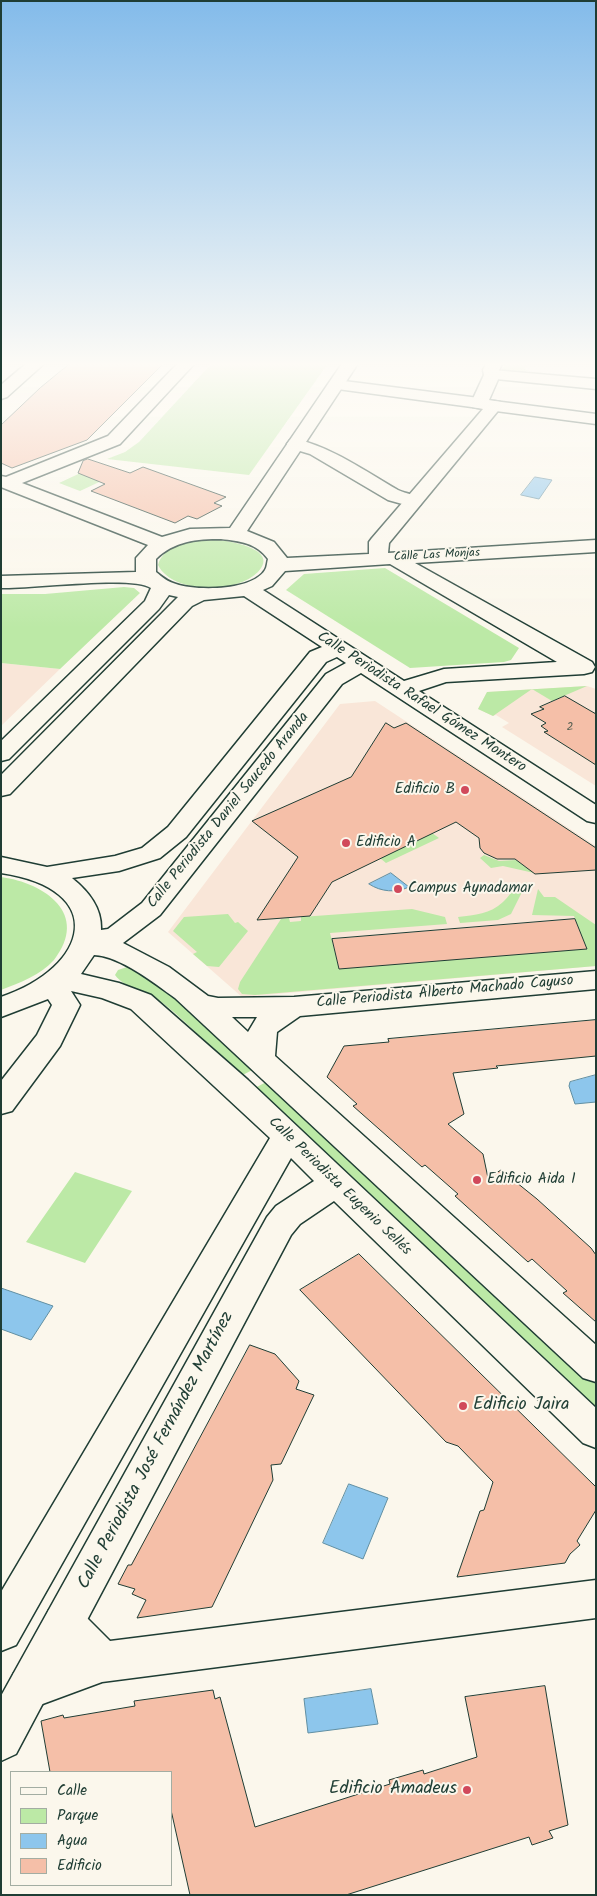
<!DOCTYPE html>
<html>
<head>
<meta charset="utf-8">
<style>
  body { margin:0 }
  #map { position:relative; width:597px; height:1896px; overflow:hidden; background:#fbf7ec; font-family:Kalam,sans-serif }
  canvas { display:block }
  .frame { position:absolute; inset:0; border:2px solid #1f3d34; pointer-events:none }
  .legend { position:absolute; left:10px; top:1771px; width:162px; height:115px; box-sizing:border-box; background:#fbf7ec; border:1px solid #a3ada2; margin:0; padding:6px 9px; list-style:none; font-size:15px; color:#1f3d34 }
  .legend li { display:flex; align-items:center; gap:10px; height:25px }
  .legend b { width:25px; border:1px solid #a3ada2 }
</style>
</head>
<body>
<div id="map">
<canvas width="597" height="1896"></canvas>
<div class="frame"></div>
<ul class="legend">
<li><b style="height:6px;background:#fbf7ec"></b>Calle</li>
<li><b style="height:14px;background:#bce9a6"></b>Parque</li>
<li><b style="height:14px;background:#8dc6ec"></b>Agua</li>
<li><b style="height:14px;background:#f5bfa8"></b>Edificio</li>
</ul>
</div>
<script>
const ctx = document.querySelector('canvas').getContext('2d');
ctx.lineJoin = 'round';
function fillPath(path, color) { ctx.fillStyle = color; ctx.fill(path, 'evenodd'); }
function trace(path, color, width, dash) { ctx.strokeStyle = color; ctx.lineWidth = width; ctx.lineCap = dash ? 'butt' : 'round'; ctx.setLineDash(dash || []); ctx.stroke(path); }
function write(font, color, halo, rows, align = 'center') {
  ctx.font = font + ' Kalam,sans-serif'; ctx.lineWidth = 4; ctx.setLineDash([]); ctx.textBaseline = 'middle'; ctx.strokeStyle = halo; ctx.fillStyle = color; for (const [text, x, y, turn = 0] of rows) {
    ctx.save(); ctx.translate(x, y); ctx.rotate((+turn || 0) * Math.PI / 180); ctx.textAlign = isNaN(turn) ? turn : align; if (halo) ctx.strokeText(text, 0, 0); ctx.fillText(text, 0, 0); ctx.restore();
  }
}
const built = new Path2D(`
  M1,663L60,669L1,726Z
  M587,686L596,689V786L502,727L509,723L496,715L493,716L478,709L487,692Z
  M375,701L596,846V966L242,997L168,932L340,704Z`);
const green = new Path2D(`
  M213,362H329L249,475L107,459L125,452L139,442Z
  M506,362H528L524,369L529,370L524,373L501,372Z
  M89,469L110,477L80,491L59,483Z
  M210,539C222,540 282,547 258,572C237,594 172,594 158,565C164,544 191,541 210,539Z
  M385,568L519,648L511,660L504,662L410,668L286,590L304,574Z
  M124,587L134,588L140,593L60,669L1,663V594H45Z
  M587,686L552,701L532,689L493,716L478,709L487,692Z
  M432,833L439,838L386,863L380,858Z
  M484,855L499,861L516,860L534,873L503,866L491,868L480,858Z
  M1,877C45,883 90,914 54,960C41,975 19,983 1,990Z
  M527,882L511,914L498,920L460,923L458,917C475,915 490,914 503,902C512,894 513,886 527,882Z
  M538,889L544,897H555L596,925V966L255,995L242,994L238,989L240,982L281,919L289,918L290,922L301,921V917L412,909L445,917L447,924L330,933L339,969L587,949L574,916L532,915Z
  M228,914L235,923L238,922L248,931L219,967L207,966L193,954L197,952L173,931L184,917Z
  M127,967C162,972 227,1042 256,1068L239,1077C215,1053 191,1025 164,1004C150,992 126,990 115,975L118,970Z
  M270,1080L596,1381V1413L253,1089Z
  M75,1172L132,1191L85,1263L26,1242Z`);
const water = new Path2D(`
  M535,477L552,480L539,499L521,495Z
  M391,873L409,887C396,893 381,892 369,884Z
  M596,1075V1102L575,1104L569,1086L570,1082Z
  M1,1288L53,1306L31,1340L1,1329Z
  M349,1484L388,1498L363,1559L323,1543Z
  M371,1689L378,1724L308,1733L304,1699Z`);
const building = new Path2D(`
  M72,362H165L87,440L12,468L1,463V425L40,388Z
  M88,459L130,473L143,467L226,497L214,503L222,506L197,519L188,516L175,523L91,491L105,484L78,473L83,461Z
  M565,696L596,714V765L544,732L548,731L541,726L546,723L531,714L544,709L540,707Z
  M386,723L394,728L406,723L596,848V870L535,874L515,859H497L484,853L480,848L479,838L456,822L332,882L310,916L257,920L298,857L252,821L351,777Z
  M575,919L587,949L339,969L332,939Z
  M596,1020V1056L496,1066L498,1068L453,1073L464,1114L448,1124L483,1154L488,1178L501,1170L537,1199L591,1248L596,1255V1322L563,1293L567,1291L532,1259L528,1262L455,1196L458,1194L425,1165L422,1167L353,1106L357,1104L327,1077L344,1046L389,1042L388,1039Z
  M359,1254L596,1487V1510L577,1541L580,1545L570,1554L565,1563L457,1577L480,1511L484,1510L493,1482L458,1446L446,1442L300,1290Z
  M250,1345L275,1354L299,1381L296,1389L314,1395L281,1464L271,1465L273,1480L212,1607L137,1618L146,1600L132,1594L135,1589L118,1584L128,1565H131Z
  M545,1686L568,1825L549,1831L553,1838L532,1845L529,1837L346,1895H190L171,1810V1772H50L41,1721L63,1715L64,1718L135,1706L134,1701L213,1690L215,1699L220,1697L255,1827L390,1784L389,1780L423,1770L424,1774L477,1757L465,1697Z`);
const street = new Path2D(`
  M492,370L596,379V389L486,378L484,375Z
  M336,380L479,398L485,399L487,403L485,407L479,408L330,388L328,385Z
  M494,401L596,414V424L488,410L486,406L488,402Z
  M296,439C333,448 365,471 398,490C406,494 417,494 422,501L420,505L413,507L388,500L310,454L290,448L287,444L290,440Z
  M596,1580V1618L102,1682L29,1709L14,1703L8,1688L14,1673L65,1654L49,1638L43,1624L49,1610L64,1604L79,1610L110,1641Z`);
const secondary = new Path2D(`
  M28,362H46L7,397L1,399V385Z
  M179,362H196L120,444L22,483L162,537L190,529L230,528L343,362H359L247,531L274,542L287,558L369,554V542L372,538L483,409L473,407L471,403L484,375L483,370L487,362H503L499,370L500,375L489,400L500,402L502,406L389,543L388,553L596,540V552L415,563L592,662L595,667L592,672L584,674L446,682L419,691L596,805V823L587,821L361,673L342,684L160,915L123,943L169,967L208,996L218,998L294,997L596,971V989L300,1016L277,1032L275,1056L596,1345V1382L583,1378L175,998C154,983 120,956 94,955L81,974L119,983L151,995L248,1080L596,1408V1448L583,1443L334,1201L300,1224L291,1235L16,1754L1,1761V1696L267,1217L276,1206L314,1181L291,1158L16,1645L1,1651V1592L270,1138L131,1009L102,998L71,991L80,1005L60,1046L12,1111L1,1114V1081L37,1035L52,1005L48,999L1,1017V997C90,967 109,889 1,873V857L47,867L115,856L142,848L168,827L310,652L322,647L244,596L204,600L192,606L10,794L1,796V775L178,597L169,595L159,609L9,759L1,761V741L145,601L151,588C133,575 30,589 1,588V576L136,572V558L148,545L1,487V476L6,477L108,436ZM221,539C239,541 257,543 268,559C267,562 267,567 265,570C252,591 196,591 176,584C168,582 162,577 156,572V559C174,541 197,539 221,539ZM390,564L557,662L444,669L404,681L263,590L272,586L285,571ZM337,657L346,663L326,674L142,903L108,929L101,930C102,908 89,892 72,878L119,871L160,858L186,837L326,662ZM232,1017H257L248,1032Z`);
const markers = [
  [465,790,5,"#d1495b"],
  [346,843,5,"#d1495b"],
  [398,889,5,"#d1495b"],
  [477,1180,5,"#d1495b"],
  [463,1406,5,"#d1495b"],
  [467,1790,5,"#d1495b"]
];
const farStreetnames = [
  ["Calle Las Monjas",437,556,-3]
];
const numberNames = [
  ["2",570,728]
];
const streetNames = [
  ["Calle Periodista Rafael Gómez Montero",421,703,33],
  ["Calle Periodista Daniel Saucedo Aranda",229,811,-51],
  ["Calle Periodista Alberto Machado Cayuso",445,993,-5],
  ["Calle Periodista Eugenio Sellés",339,1187,44]
];
const poiNames = [
  ["Edificio B",455,790,"right"],
  ["Edificio A",356,843],
  ["Campus Aynadamar",408,889],
  ["Edificio Aida I",487,1180]
];
const nearPoinames = [
  ["Edificio Jaira",473,1406],
  ["Edificio Amadeus",457,1790,"right"]
];
const nearStreetnames = [
  ["Calle Periodista José Fernández Martínez",157,1451,-62]
];
fillPath(built, '#f9e6d8');
fillPath(green, '#bce9a6');
fillPath(water, '#8dc6ec');
trace(water, '#618fa2', 1);
fillPath(building, '#f5bfa8');
trace(building, '#1f3d34', 1);
trace(street, '#1f3d34', 3);
trace(secondary, '#1f3d34', 3);
fillPath(street, '#fbf7ec');
fillPath(secondary, '#fbf7ec');
const sky = ctx.createLinearGradient(0, 0, 0, 628);
sky.addColorStop(0, '#83bbea');
sky.addColorStop(0.58, '#fdfbf6');
sky.addColorStop(1, '#fdfbf600');
ctx.fillStyle = sky;
ctx.fillRect(0, 0, 597, 628);
for (const [x, y, r, color] of markers) { const dot = new Path2D(); dot.arc(x, y, r, 0, 2 * Math.PI); ctx.fillStyle = color; ctx.fill(dot); trace(dot, '#fbf7ec', 2); }
write('12px', '#1f3d34', '#fbf7ec', farStreetnames);
write('12px', '#545e51', null, numberNames);
write('15px', '#1f3d34', '#fbf7ec', streetNames);
write('15px', '#1f3d34', '#fbf7ec', poiNames, 'left');
write('18px', '#1f3d34', '#fbf7ec', nearPoinames, 'left');
write('18px', '#1f3d34', '#fbf7ec', nearStreetnames);
</script>
</body>
</html>
